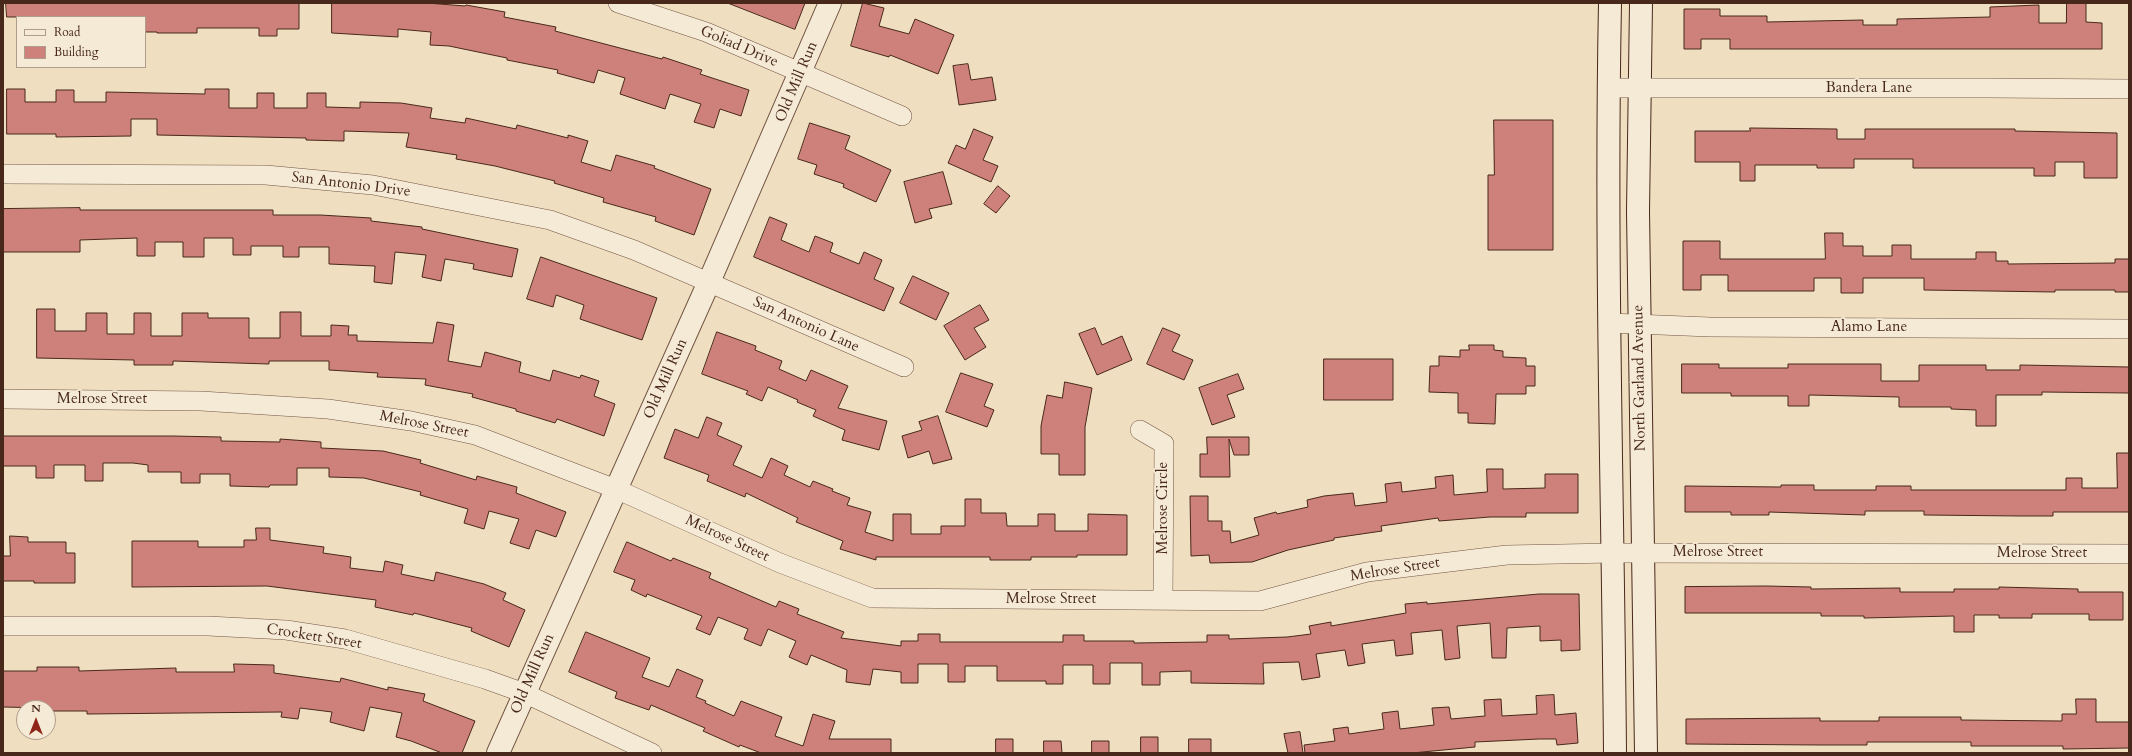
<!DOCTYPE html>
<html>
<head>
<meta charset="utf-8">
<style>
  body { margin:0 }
  #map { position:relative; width:2132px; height:756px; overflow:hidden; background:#f0dec0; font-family:Cardo,serif }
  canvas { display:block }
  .frame { position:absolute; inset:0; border:4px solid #48281b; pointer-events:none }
  .legend { position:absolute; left:16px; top:16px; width:130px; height:52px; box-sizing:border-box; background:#f5ead6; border:1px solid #b09c8b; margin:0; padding:5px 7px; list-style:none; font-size:12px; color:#48281b }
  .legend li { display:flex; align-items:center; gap:8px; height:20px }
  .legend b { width:20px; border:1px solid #b09c8b }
  .north { position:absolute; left:16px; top:700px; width:40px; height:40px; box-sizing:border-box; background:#f5ead6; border:1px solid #b09c8b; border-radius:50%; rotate:0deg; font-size:11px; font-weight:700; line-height:16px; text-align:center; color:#48281b }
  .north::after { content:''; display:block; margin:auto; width:14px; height:18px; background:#8f2418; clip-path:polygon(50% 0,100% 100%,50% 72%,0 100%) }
</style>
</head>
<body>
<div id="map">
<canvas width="2132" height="756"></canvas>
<div class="frame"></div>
<ul class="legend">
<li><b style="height:5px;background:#f5ead6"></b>Road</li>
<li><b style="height:11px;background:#ce817a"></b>Building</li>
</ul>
<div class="north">N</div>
</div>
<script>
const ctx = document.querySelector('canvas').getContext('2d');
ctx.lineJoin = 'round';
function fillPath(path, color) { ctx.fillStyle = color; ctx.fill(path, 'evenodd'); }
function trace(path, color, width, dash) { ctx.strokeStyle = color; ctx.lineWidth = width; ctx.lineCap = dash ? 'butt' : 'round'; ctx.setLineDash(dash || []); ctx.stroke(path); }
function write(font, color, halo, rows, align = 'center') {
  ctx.font = font + ' Cardo,serif'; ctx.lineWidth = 3.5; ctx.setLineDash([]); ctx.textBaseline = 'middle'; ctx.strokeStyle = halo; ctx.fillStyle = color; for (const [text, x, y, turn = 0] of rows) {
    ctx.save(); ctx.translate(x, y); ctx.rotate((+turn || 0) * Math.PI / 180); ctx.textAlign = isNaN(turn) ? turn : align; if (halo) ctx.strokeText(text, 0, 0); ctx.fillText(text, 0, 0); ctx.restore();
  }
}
const building = new Path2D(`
  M6,3H299V29H277V36H259V28H197V33H157V32H145V17H7Z
  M332,3H427L465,6L466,5L505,12L504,17L556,27L555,31L662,59L663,57L702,70L700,74L749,90L741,116L720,109L714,128L694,122L701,104L670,94L665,109L620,94L625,78L598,70L594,83L557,73L558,70L507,60V58L449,46L430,45L431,32L398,29V37L332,33Z
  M728,3H805L795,29Z
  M863,3L884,8L879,26L909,34L915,19L954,35L938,74L890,55L889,57L851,46Z
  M2067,3H2086V22L2102,23V49H1730V39H1701V49H1684V9H1720V16H1767V22L1863,20V25H1897V19L1990,17V7L2039,5V23H2066Z
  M968,64L971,80L992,77L996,100L959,105L953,66Z
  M7,89H25V102H56V90H74V102H106V92L205,94V89H229V108H257V93H274V108H307V93H326V107L360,108V102L401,103L432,108L430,118L465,123L466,118L516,129L517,125L568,138V135L588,141L581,162L611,171L616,155L655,166L654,168L711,189L694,235L655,221L656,217L603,202L604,198L554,183L555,181L495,166L456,159L457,155L406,147L409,133L344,131V141L306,140V138L157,135V119H131V136L56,137V134H7Z
  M1494,120H1553V250H1488V175H1494Z
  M810,123L850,136L845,149L891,170L876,202L843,187L844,184L814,174L817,165L798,159Z
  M1750,128L1837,129V139H1865V129H2015V131L2117,133V178H2084V162H2055V176H2034V168H1913V159H1854V168H1817V165H1755V181H1740V162H1695V131H1750Z
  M974,129L993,137L983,160L998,166L991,182L948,163L956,145L965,149Z
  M943,172L952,204L929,209L932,218L915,223L904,182Z
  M998,186L1010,196L996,213L984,204Z
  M80,208V210H273V215H320L371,218V221L422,227V229L518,249L512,277L473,269L474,264L445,259L441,281L422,277L426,255L395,252L392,284L374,282L375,266L329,264V247H299V257H283V246H251V255H233V238H204V257H183V242H155V256H137V238L80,240V252H3V209Z
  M770,217L787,224L781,240L809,252L815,236L833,243L830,252L859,264L864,252L882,260L874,279L894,288L884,311L754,257Z
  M1825,233H1843V246H1863V256H1892V245H1911V259H1976V252H1996V261H2008V264L2115,263V259H2129V292H2115V290H2055V292L1924,290V278H1863V293H1841V278H1814V291H1728V275H1701V290H1683V241H1720V259H1825Z
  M541,257L657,298L642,340L580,319L584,305L556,295L553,307L527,299Z
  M913,276L949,293L936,320L900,303Z
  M980,305L989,320L974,328L986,347L965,360L944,326Z
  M37,309H55V331H86V313H107V334H134V313H151V336H182V313H208V318H249V338H280V312H301V336H331V325L349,326L348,335H357V341L433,343L437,322L454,325L448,361L481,367L485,352L521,362L519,372L550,381L553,370L580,378L581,375L599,381L594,396L615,404L604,436L557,419L555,423L516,411V409L472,397L473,394L425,385L426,379L377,377L378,373L329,370V361H269V364L173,361V365H134V360L37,358Z
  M1095,328L1102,345L1122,336L1132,360L1097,375L1079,334Z
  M1163,328L1180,335L1172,351L1193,360L1184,380L1147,364Z
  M717,332L756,346L755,350L782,361L779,369L806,381L811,370L848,386L838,408L887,421L879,450L842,440L845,430L813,416L816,410L797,402L798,400L768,387L762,401L746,394L748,391L702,374Z
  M1469,345H1494V350L1503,351V357L1526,358V366H1535V386H1526V394H1496L1495,424L1468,423V413H1458V393L1429,392L1430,366H1439V356L1460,357V350H1469Z
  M1324,359H1393V400H1324Z
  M1682,364H1719V368H1788V364H1881V381H1919V365H1986V370H2020V365L2129,367V393L2042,392V395H1996V426H1976V410L1951,409V407H1899V397L1809,395V406H1788V396H1731V393H1682Z
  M961,373L993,384L984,406L994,410L987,427L946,412Z
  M1238,374L1244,389L1227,395L1235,417L1212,425L1199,388Z
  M1065,382L1092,388L1085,427V475H1059V454H1041V426L1047,395L1062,398Z
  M938,416L952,459L933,464L929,451L908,458L902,436L922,430L919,422Z
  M707,417L722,423L717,435L742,446L733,465L762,478L771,458L788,466L784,475L810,487L813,481L833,489L832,491L850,498L847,505L871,512L865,532L893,541V514H911V534H941V526H965V499H981V513H1006L1007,526H1038V514H1055V531H1088V514L1127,515V555H1077V557H1031V560H990V557H876V560L840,549L843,541L796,522L798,518L746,493L745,497L707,481L709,475L664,458L675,429L698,438Z
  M3,436H173L221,437V441L280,442V439L321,442V448L383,451L421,460L420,463L476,480L477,476L517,487L516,493L566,512L556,537L536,530L529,549L510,543L519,519L489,511L484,529L464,523L468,509L420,495L421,492L364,478L329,477V468H297V485H270L269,487L230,486V474H200V483H181V472H148V465L133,463H103V481H85V465H54V478H36V466H3Z
  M1207,437H1249V455H1234L1229,439L1230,477H1200V454H1207Z
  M2117,453H2129V512H2053V516H2020L1924,515V511H1865V515L1769,512V515H1731V512H1685V486L1781,487V485H1814V490H1876V486H1911V490H2066V478H2082V488H2117Z
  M1487,469H1503V489L1545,488V474H1578V513H1526V517H1490L1439,521L1438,518L1381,526L1382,531L1334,538V540L1288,550L1252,562L1210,563L1209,555L1191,556L1190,496H1208V521H1222V531H1230L1231,543L1259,535L1254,518L1276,512L1277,514L1308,507L1307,500L1324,496L1353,493L1355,506L1387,502L1385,484L1401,482L1402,492L1436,488L1435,477L1453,475L1454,495L1487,492Z
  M256,528H270V540L324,547L323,553L351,557L350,568L383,572L385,561L403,565L401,574L434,581L436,572L484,584L506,593L503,600L525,610L509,647L471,631L472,628L414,613L413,615L375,607L376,600L267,586L132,587V541H198V547H244V540H256Z
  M10,536L28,537V542H66V553H75V583H34V581H3V556H10Z
  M627,542L671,561L673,558L711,573L709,578L776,607L779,601L799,609L797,614L844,632L841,638L901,646V641H918V634H940V642H1063V635H1084V641H1134V643L1207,642V635H1229V639L1287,637L1311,634L1309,626L1331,622V626L1406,613L1405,604L1427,602V604L1539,594H1579L1580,650L1561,651V640L1540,641V626L1507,628L1506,658H1492L1490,623L1457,626L1460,658L1445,660L1442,630L1411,633L1413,654L1396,656L1394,640L1362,644L1365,663L1348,666L1345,650L1316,654L1320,677L1302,680L1299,662L1263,663L1264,684L1191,683V671L1160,672V685H1142V663H1110V684H1093V665H1063V684H1046V681H997V666H965V682H948V664H918V683H901V672L873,669L870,685L846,682L847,670L811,655L807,665L789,657L796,641L768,629L761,646L744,639L748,629L718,617L710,635L696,629L702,616L647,594L646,597L631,590L635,580L614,572Z
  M1766,586L1811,587V589L1900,588V592H1954V589H1999V587L2078,589V592H2123V620H2089V614H2032V618H1999V615H1974V632H1954V616L1864,618V616H1821V613H1685V587Z
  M586,632L650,658L642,677L669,687L677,669L703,680L696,697L706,701L705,703L734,716L741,701L782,717L775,736L803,746L813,714L835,721L829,739H891V753H761L740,745L739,747L703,731L705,728L651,705L649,710L615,698L617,692L569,672Z
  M234,664L274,665V673L340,682L341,678L388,690V687L425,694L423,701L475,721L462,753H442L411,741L396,737L402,713L370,707L364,731L330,722L332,712L300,708L298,719L281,717L282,712L87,714V711H48V708L3,707V671H37V667H79V671L176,668V672H234Z
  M1554,695L1555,715L1576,713L1578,743L1557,745L1556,739H1539L1475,742V747L1412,753H1305L1304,745L1335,741L1333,729L1348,727L1349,734L1384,729L1382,713L1398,711L1400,729L1434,725L1432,708L1449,707L1451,719L1485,716L1484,700L1501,699L1502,716L1537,714L1536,696Z
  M2076,699H2096V722H2129V748L2063,749V746H1971V742H1867V745H1820L1686,744V719L1820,718V721H1879V717H1961V720L2062,721V714H2076Z
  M1300,732L1303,753H1288L1284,734Z
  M1141,737H1158V753H1141Z
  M996,739H1013V753H996Z
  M1189,739H1211V753H1189Z
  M1044,741H1061L1062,753H1044Z
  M1092,741H1109V753H1092Z`);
const minor = new Path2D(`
  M618,3L706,32L902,116
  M1609,88H1988L2129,89
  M3,174L266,175L373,185L550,220L634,250L904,367
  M1609,323L1710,327L2129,329
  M3,399L201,401L328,409L411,421L475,435L616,489L780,563L872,598L1260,601L1367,572L1507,555L1613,553L2129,554
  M1140,430L1164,444L1163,600
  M3,626H208L286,630L345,639L485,679L524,693L652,753`);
const tertiary = new Path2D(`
  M498,753L709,282L830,3`);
const secondary = new Path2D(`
  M1610,3C1605,253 1613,503 1615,753
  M1641,3L1638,211L1646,753`);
const streetNames = [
  ["Goliad Drive",739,47,23],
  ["Old Mill Run",797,82,-67],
  ["Bandera Lane",1869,89],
  ["San Antonio Drive",351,185,7],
  ["San Antonio Lane",806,325,24],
  ["Alamo Lane",1869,328],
  ["North Garland Avenue",1640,378,-91],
  ["Old Mill Run",666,379,-66],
  ["Melrose Street",102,400],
  ["Melrose Street",424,425,11],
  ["Melrose Circle",1164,508,-90],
  ["Melrose Street",727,539,25],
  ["Melrose Street",1718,553],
  ["Melrose Street",2042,554],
  ["Melrose Street",1395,570,-9],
  ["Melrose Street",1051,600],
  ["Crockett Street",314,637,9],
  ["Old Mill Run",533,674,-66]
];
fillPath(building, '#ce817a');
trace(building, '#48281b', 1);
trace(minor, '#725644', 20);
trace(tertiary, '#725644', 24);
trace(secondary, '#48281b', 24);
trace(minor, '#f5ead6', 19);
trace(tertiary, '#f5ead6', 22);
trace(secondary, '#f5ead6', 22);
write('15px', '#48281b', '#f5ead6', streetNames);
</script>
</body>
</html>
